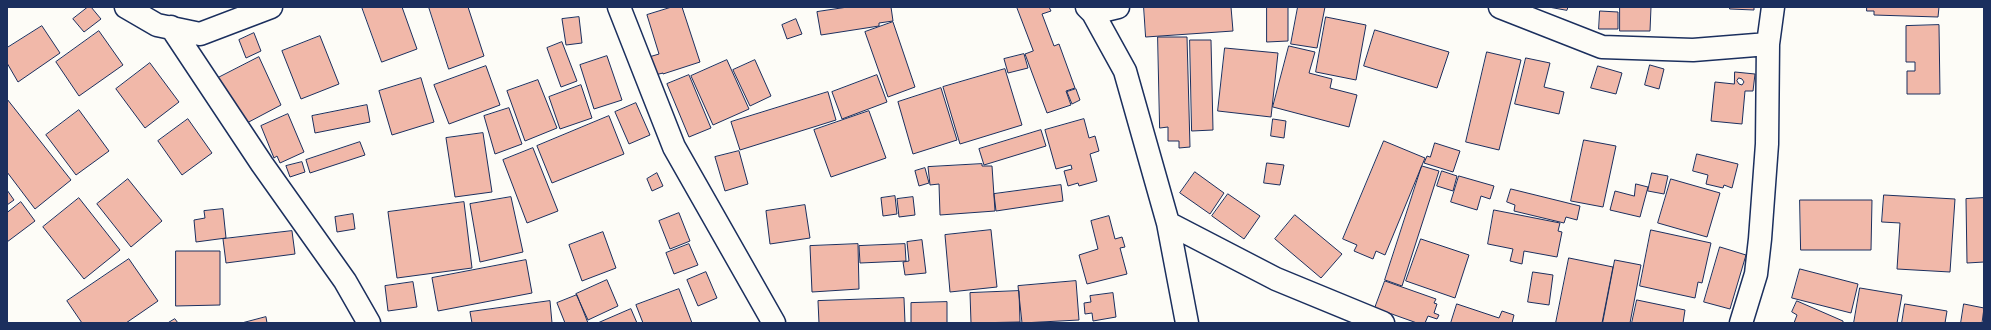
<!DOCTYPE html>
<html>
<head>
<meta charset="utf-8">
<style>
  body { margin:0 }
  #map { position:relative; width:1991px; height:330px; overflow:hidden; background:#fdfcf7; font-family:Mali,sans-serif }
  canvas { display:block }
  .frame { position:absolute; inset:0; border:8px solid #1b2f5e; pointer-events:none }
</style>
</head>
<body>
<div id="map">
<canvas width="1991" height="330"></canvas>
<div class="frame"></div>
</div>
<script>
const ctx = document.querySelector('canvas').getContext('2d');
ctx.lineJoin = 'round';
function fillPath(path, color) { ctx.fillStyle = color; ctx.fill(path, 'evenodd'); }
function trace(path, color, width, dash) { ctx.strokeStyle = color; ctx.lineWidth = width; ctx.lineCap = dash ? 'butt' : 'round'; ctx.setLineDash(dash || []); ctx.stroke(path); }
const building = new Path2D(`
  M88,7H91L101,19L84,32L73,19Z
  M362,7H402L417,49L382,62Z
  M429,7H468L484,56L449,69Z
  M672,7H682L700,62L663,74V73L655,75L649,57L659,54L647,15Z
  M848,7H891L893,21L879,23V26L821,35L817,12Z
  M1017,7H1049L1051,11L1042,14L1054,46L1059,44L1075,88L1066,91L1071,105L1047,113L1025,54L1033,51Z
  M1144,7H1231L1233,31L1146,37Z
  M1267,7H1288V41L1267,42Z
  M1298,7H1325L1317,48L1291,44Z
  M1549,7H1568L1567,10Z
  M1620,7H1651L1650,31H1620Z
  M1730,7H1754V10L1730,9Z
  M1867,7H1939L1938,17L1874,15V11H1867Z
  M1600,11L1618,12V29H1599Z
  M579,17L582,43L566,45L562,19Z
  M1326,17L1366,25L1356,80L1316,72Z
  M796,19L802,34L787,39L782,25Z
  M893,22L915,87L888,97L865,32Z
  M1939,25L1940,94H1907V71H1915V62H1906V26Z
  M42,26L60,53L18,82L7,63V48Z
  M1375,30L1449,52L1437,88L1364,66Z
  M99,31L123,65L79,96L56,62Z
  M254,33L261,51L246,58L239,40Z
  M320,36L339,84L301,99L282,51Z
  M1158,37H1187L1190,147L1179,148V141H1168V127L1160,128Z
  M1190,40H1211L1213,130L1192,131Z
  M562,42L577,81L561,87L547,48Z
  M1289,46L1315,52L1309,73L1332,79L1330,88L1357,95L1349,127L1273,107Z
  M1225,48L1278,53L1271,117L1218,111Z
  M1487,52L1521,60L1499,150L1466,142Z
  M1024,54L1028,68L1008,73L1004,59Z
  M607,56L622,100L594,109L580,65Z
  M259,57L281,105L245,124L218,78Z
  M1526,58L1550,63L1544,87L1564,92L1559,114L1515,104Z
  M727,60L749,109L713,125L691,76Z
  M755,60L771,96L750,106L733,70Z
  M150,63L179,102L145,128L116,89Z
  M1650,65L1664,69L1659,89L1645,85Z
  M486,66L500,105L449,124L434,85Z
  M1598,66L1622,73L1616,94L1591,88Z
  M1005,69L1022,125L960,144L943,87Z
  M1735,72L1755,74L1753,91H1745L1742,124L1711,121L1715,82L1734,84ZM1739,78L1742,79L1744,82L1742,85L1739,84L1737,81Z
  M689,75L711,128L689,137L667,84Z
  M877,75L887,102L842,119L832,92Z
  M421,78L434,122L392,135L379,91Z
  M538,80L557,128L525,141L507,91Z
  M581,85L592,118L560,129L549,97Z
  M941,88L957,140L913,154L898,102Z
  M1076,89L1080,100L1072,104L1067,92Z
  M828,92L836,120L740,150L731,122Z
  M7,99L71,180L35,209L7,172Z
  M636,103L650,135L629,144L615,112Z
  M367,105L370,122L315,133L312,116Z
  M509,108L522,144L495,154L484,116Z
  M79,110L109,151L76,175L46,135Z
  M869,111L886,158L831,177L814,130Z
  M288,114L304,152L280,163L277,156L274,158L261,126Z
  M609,116L624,154L552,183L537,146Z
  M188,119L212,153L182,175L158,141Z
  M1084,119L1089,138L1095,136L1099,151L1090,154L1097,181L1079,186L1078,183L1068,186L1064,171L1072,169L1071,165L1056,169L1045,130Z
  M1273,119L1286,121L1284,138L1271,136Z
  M1041,130L1046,146L984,165L979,149Z
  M483,133L492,192L455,197L446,138Z
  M1584,140L1616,146L1603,207L1571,201Z
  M1384,141L1425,158L1385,255L1376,251L1373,259L1354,251L1357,245L1343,239Z
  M360,142L365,155L310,173L306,160Z
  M1435,143L1460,151L1453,172L1424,163L1427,156L1430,157Z
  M533,148L558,211L527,223L503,160Z
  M739,151L748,184L725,191L715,157Z
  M1697,154L1738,164L1732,188L1724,185L1723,188L1706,184L1708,175L1693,171Z
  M302,162L305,172L290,177L286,166Z
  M1267,163L1284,165L1280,185L1264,183Z
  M982,164V166H992L995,211L940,215L939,184L930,185L928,167Z
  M1422,166L1439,171L1402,286L1385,280Z
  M925,168L929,183L919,186L915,171Z
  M1442,171L1457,176L1453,191L1437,186Z
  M1195,172L1224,193L1210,214L1180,193Z
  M657,173L663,186L652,191L647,179Z
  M1652,173L1668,176L1664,194L1648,191Z
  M1459,176L1494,186L1490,199L1481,196L1477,210L1451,202Z
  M128,179L162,221L131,247L97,204Z
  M1671,179L1720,193L1707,237L1658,223Z
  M1636,184L1648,187L1640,217L1610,210L1615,191L1634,196Z
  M1061,185L1063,201L996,211L994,194Z
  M1511,189L1580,206L1577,220L1566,217L1564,223L1514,211L1515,205L1507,202Z
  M7,190L14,200L7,205Z
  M1228,194L1260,216L1244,239L1212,216Z
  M1884,195L1955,199L1950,272L1897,269L1900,223L1882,222Z
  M895,196L897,214L883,216L881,198Z
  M511,197L523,252L480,262L470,204Z
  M913,197L915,215L899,217L897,199Z
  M79,198L120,250L84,279L43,227Z
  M1984,198V262L1967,263L1966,199Z
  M1800,200H1872L1871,250H1801Z
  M21,202L35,221L7,242V213Z
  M464,202L472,268L397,278L388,212Z
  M805,205L810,238L770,244L766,211Z
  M223,209L226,238L196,242L194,220L205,218L204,211Z
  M1494,210L1560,223L1558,231L1562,232L1557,257L1524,251L1522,264L1510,261L1513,249L1488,244Z
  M679,213L690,241L670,249L659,221Z
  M353,214L355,229L337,232L335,217Z
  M1295,215L1342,254L1321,278L1275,239Z
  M1109,216L1115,239L1122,237L1125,247L1120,248L1127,274L1087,284L1079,255L1098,249L1091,221Z
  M991,230L997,287L950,292L945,235Z
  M1651,230L1711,243L1702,283L1698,282L1695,298L1640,286Z
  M292,231L295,254L226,263L223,239Z
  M603,232L616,268L582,281L569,245Z
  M1421,239L1469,255L1455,298L1406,281Z
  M922,240L926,273L905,275L903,262L909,261L907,242Z
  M689,244L698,265L674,274L666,253Z
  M858,244L859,289L812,292L810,246Z
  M905,244L906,261L860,263L859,246Z
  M1720,247L1746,255L1730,309L1704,302Z
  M176,251H220V305L176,306Z
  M1569,258L1613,267L1602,323H1556Z
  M129,259L158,301L126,323H82L67,301Z
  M526,260L532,293L438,311L432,278Z
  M1615,260L1641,265L1630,323H1603Z
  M1800,269L1858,284L1851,313L1792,298Z
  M706,272L717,298L698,306L687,280Z
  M1533,272L1553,275L1549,305L1528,302Z
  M607,280L618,306L588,320L576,294Z
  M1076,281L1079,320L1022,323L1018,286Z
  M1385,281L1436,299L1434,303L1437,304L1434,313L1439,315L1437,319L1428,316L1425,323H1417L1375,308Z
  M413,282L417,307L388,311L385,286Z
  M1860,288L1902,295L1897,323H1854Z
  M679,289L692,323H643L636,305Z
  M1019,291L1020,322L971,323L970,293Z
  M1113,293L1116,317L1093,321L1092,313L1085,314L1084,303L1091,302L1090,296Z
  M577,295L588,323H565L557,303Z
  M904,298L905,323H819L818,301Z
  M1637,300L1685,310L1683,323H1632Z
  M550,301L552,323H472L470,312Z
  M1797,301L1843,321V323H1794L1797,315L1792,312Z
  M947,302V323H911V303Z
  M1457,304L1499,318L1502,311L1514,315L1512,323H1451Z
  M1905,304L1947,311L1945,323H1902Z
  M1964,304L1984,308L1982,323H1961Z
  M631,309L637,323H598Z
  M266,317L267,323H242Z
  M175,319L178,323H168Z`);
const minor = new Path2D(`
  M126,7L157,25L200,34L271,7
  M619,7L674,147L774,323
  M1087,7L1093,13L1125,71L1168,223L1187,323
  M1500,7L1602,47L1693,50L1768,44
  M1093,13L1118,7
  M171,27L262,164L345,281L369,323
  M1168,223L1276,279L1383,323
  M1741,323L1756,274L1760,239L1767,144L1768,44L1773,7`);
fillPath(building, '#f1b8a9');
trace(building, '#1b2f5e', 1);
trace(minor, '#1b2f5e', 25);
trace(minor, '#fdfcf7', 22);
</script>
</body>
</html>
